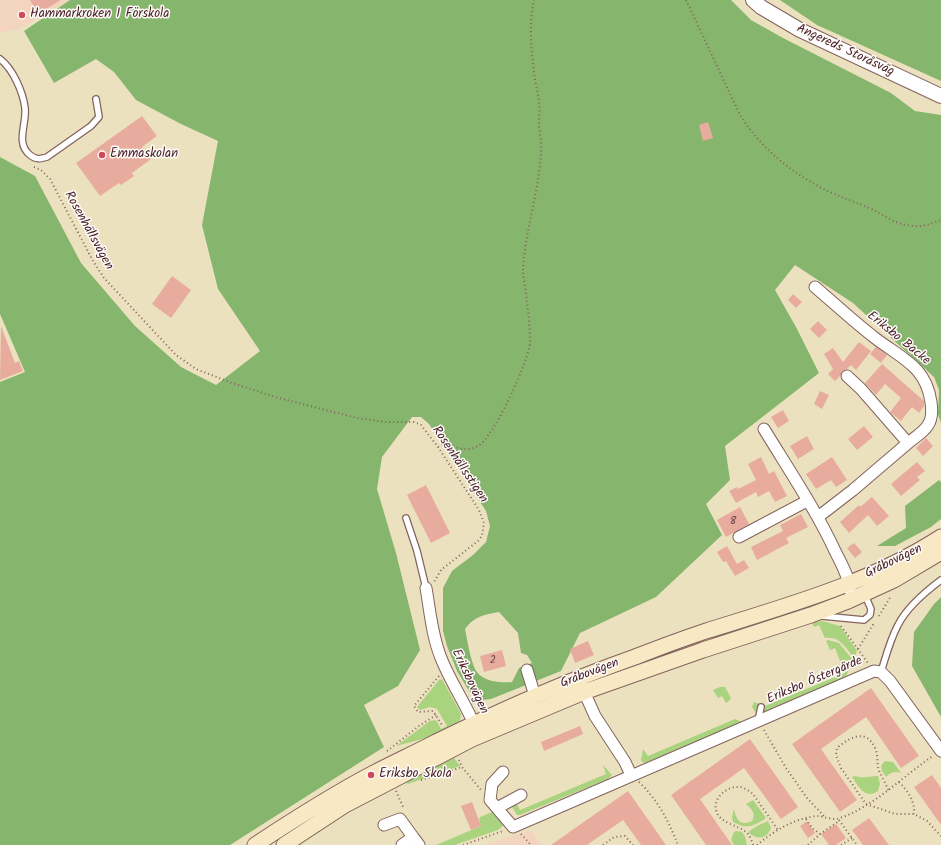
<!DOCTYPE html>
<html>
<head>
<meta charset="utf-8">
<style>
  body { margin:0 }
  canvas { display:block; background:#ece1be }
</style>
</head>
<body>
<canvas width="941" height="845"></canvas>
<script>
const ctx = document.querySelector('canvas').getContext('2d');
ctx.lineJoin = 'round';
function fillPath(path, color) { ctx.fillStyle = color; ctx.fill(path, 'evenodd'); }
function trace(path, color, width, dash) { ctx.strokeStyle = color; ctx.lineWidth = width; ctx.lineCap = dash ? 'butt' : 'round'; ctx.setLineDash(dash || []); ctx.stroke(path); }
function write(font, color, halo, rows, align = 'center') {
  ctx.font = font + ' Kalam,sans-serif'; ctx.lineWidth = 3; ctx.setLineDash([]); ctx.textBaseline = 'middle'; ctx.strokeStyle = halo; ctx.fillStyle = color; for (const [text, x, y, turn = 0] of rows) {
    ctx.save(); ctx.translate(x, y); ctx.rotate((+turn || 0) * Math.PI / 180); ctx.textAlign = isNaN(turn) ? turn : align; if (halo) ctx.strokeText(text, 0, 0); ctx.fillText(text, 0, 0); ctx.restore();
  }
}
const built = new Path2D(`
  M0,0H69V1L19,29L0,32Z
  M532,831L541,845H484L510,836Z`);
const green = new Path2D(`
  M822,621L840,626L857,651L854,658C846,648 840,636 825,638L819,625L814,627L812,623Z
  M828,640L839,643L853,660L840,661L835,648L830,650L826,641Z
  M846,661L853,662L845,678L762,715H757L752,707L754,702L757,703L760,708L845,673L841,662Z
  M442,679L459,710L461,714L460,721L430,737L396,746L430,721L436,720L441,729L447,726L437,709L430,707L420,710L417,707L439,680Z
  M720,687H725L731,698L729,701L726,703L722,696L718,698L713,690Z
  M735,719L742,722L650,761L645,763L641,761L643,749L648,756Z
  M452,755L460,766L408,784L406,782Z
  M885,761L893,762L901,773C896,771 890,772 886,777L882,771L881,766Z
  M603,765L612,775L608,779L520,815H517L512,807V805L516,802L520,810L606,774Z
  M855,776C866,779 867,776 878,776L880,784L878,791C865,800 859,787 852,777Z
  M753,800L766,818C753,827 746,829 733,822L732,817L734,809C736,819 740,827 752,821C756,814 752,809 746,804Z
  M495,811L506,823L498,830L455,845H436L481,826L479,819L480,817Z
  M768,821L771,828C766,840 757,840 748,832L757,826Z
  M736,831L742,832L745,836L747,845H734L731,840L734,832Z`);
const forest = new Path2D(`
  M70,0H731L751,20L783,38L891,93L915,111L941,115V423L938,414L939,390L934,377L853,303L795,265L775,290L796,327L819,373L725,446L730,480L706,504L722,535L656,597L580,633L561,671L491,699L481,700L469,691L457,671L447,646L443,631V588L452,571L473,555L486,542L490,526L486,511L429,424L421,417H412L382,457L377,489L396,553L420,650L398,686L364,705L384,747L230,845H0V382L25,372L0,314V157L35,176L81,263L135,326L181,367L216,385L260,351L218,289L202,225L218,141L181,124L136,100L114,72L96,59L54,83L24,31ZM499,612L518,633L521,653L527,655L532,663L519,668L512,682C501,683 484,682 477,672C471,664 467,639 465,629C475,616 483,615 499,612Z
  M780,0H941V81L817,25Z
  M939,480L941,482V519L931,527L895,546H877L906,528L905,506Z
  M941,597V717L912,666L914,632L934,604Z`);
const building = new Path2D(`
  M30,0H61L38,14Z
  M142,116L157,136L142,147L151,159L132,173L134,176L121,185L119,183L100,196L76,163Z
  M708,122L713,138L703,141L699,125Z
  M172,276L191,290L171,318L152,304Z
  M793,294L802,302L796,308L788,300Z
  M818,321L827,330L819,338L810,329Z
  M1,326L15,363L19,361L23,371L0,380Z
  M859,342L871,351L856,370L851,365L847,369L842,371L840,376L835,381L828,374L833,369L824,354L833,348L843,362Z
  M876,347L887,355L881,363L870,354Z
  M882,364L924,401V406L919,413L912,407L901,421L890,412L901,398L885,384L876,395L865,383Z
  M820,391L829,395L822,409L814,404Z
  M783,410L789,421L778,428L771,417Z
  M864,426L873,437L857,450L848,439Z
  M807,436L814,449L798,459L790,446Z
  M926,438L933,446L923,456L916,448Z
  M761,457L769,474L774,471L787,496L775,502L769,491L758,497L756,492L736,503L729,491L737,487L738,489L756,480L748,464Z
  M832,457L847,480L836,487L831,480L816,489L806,474Z
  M917,462L925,471L917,477L920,480L901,496L891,484Z
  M426,485L450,533L431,543L407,495Z
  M872,497L889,516L877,526L868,515L849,533L840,522L859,505L860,507Z
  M740,507L749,524L726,537L717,520Z
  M801,514L808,527L786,538L789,543L757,560L751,547L783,531L780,525Z
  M854,543L862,552L855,558L847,548Z
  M727,546L737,564L744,560L749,568L735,576L726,561L723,562L717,552Z
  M588,641L594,655L575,663L570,649Z
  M502,650L506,666L484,672L480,656Z
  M871,688L919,756L901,768L866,717L821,749L857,800L840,812L792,744Z
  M580,726L583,734L544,751L541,742Z
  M750,739L798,807L781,819L744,768L700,799L732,845H706L671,795Z
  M932,775L941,788V825L914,787Z
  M628,791L666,845H641L623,820L587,845H551Z
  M472,802L481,826L471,830L461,806Z
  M869,818L889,845H863L852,830Z
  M807,821L815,833L808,838L800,826Z
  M836,824L846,838L836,845H829L821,834Z`);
const path = new Path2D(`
  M686,0L740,115C761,149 794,175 830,192C843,198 856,202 869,208C885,215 895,225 914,226C923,227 932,223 941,220
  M34,167L41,170L50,179L93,261L104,278L176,355L196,369L232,383L279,398L357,418L385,422H414L421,425L438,447L479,510L484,523L482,536L478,541L441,570L434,582
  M438,447L443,444C455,446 465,453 478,446C494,437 529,361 530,342C530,326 528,310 526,294C525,286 523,277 523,270C525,230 539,192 541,153C542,144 540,135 539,126C539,118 540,110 539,102C538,92 535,82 534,72C531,49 529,23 534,0
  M879,616L891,596
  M841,626L868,663
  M858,649L874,623
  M439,676L414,706L418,712L433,711L442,725
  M764,730L786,768L807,798L824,816
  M387,751L419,726L436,715
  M459,760L462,767L481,790
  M421,780L462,767
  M639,782C658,800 669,822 678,845
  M899,782C908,791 915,801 914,814
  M888,790C886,783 879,773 878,767C877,761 878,755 875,748C866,728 850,737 837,748L836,755L841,768L866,804L895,814H914L927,821L941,836
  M396,791L404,809
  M806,819L812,828L820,834
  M839,820L857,845
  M521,834L531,845
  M463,845L503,831
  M603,845L614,837L625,836L633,845
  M753,845C752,841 750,837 748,834C739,824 720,825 716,810C713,798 727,786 739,787C744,787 749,791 753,794L778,830
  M757,845C774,831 793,819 816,816C824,816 833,821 840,818C875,806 903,776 933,756
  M808,845L820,834L839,821
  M841,845L852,838`);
const service = new Path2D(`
  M0,59C13,69 23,92 25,108C27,124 15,143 30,155C36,160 40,159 47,157L91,126L99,117L96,99
  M406,518L417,551L426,588
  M822,616L864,620L870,615L871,609L864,593
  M881,672C886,656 890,640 898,625C907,607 925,592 941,580
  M758,721L761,707`);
const minor = new Path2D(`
  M815,287C835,304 854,322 875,338C901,358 926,366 931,402C932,409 933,418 928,425C924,432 914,438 908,443
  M764,429C789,470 816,510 836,553C842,565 849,577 850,590
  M818,517L853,490L908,443L861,389L847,376
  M739,537L807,501
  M426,588C430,611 432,636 441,658C450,681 464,701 474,724L472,731
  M527,670L535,696
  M581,685L595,716L625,762L631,775
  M503,772L492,784L490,800L513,827L874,671L881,672L890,681L941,751
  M497,808L521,795
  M384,825L400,819L413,837
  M402,845L413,837L419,845`);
const tertiary = new Path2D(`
  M753,0L761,7L800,30L941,96`);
const secondary = new Path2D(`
  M255,845C293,820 332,795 372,774C393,763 415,753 436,742C501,710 567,681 635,657C658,648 682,639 706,631C786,606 870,583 941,537
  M284,845L345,805L472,739L584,692L703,650L811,615L848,601L894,580L941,552`);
const markers = [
  [22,15,4,"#d1495b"],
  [102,155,4,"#d1495b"],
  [371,775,4,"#d1495b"]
];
const numberNames = [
  ["8",733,522],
  ["2",493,661]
];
const poiNames = [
  ["Hammarkroken 1 Förskola",30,15],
  ["Emmaskolan",110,155],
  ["Eriksbo Skola",379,775]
];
const streetNames = [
  ["Angereds Storåsväg",845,51,25],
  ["Rosenhällsvägen",88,231,61],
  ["Eriksbo Backe",898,339,39],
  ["Rosenhällsstigen",459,465,56],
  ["Gråbovägen",894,562,-26],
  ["Gråbovägen",590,674,-21],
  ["Eriksbo Östergärde",815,681,-23],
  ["Eriksbovägen",469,682,65]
];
fillPath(built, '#f3d4bf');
fillPath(green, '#a9d37f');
fillPath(forest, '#86b56e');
fillPath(building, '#e8ac9f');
trace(service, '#83635e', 8);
trace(minor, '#83635e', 13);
trace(tertiary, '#83635e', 16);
trace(secondary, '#83635e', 17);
trace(path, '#83635e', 2, [1, 3]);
trace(service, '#fff', 5.5);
trace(minor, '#fff', 11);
trace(tertiary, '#fff', 14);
trace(secondary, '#f8e8c3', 15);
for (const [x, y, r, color] of markers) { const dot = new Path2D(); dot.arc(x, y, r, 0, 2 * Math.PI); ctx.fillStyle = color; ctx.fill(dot); trace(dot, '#fdfcf7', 1.5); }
write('11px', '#724248', null, numberNames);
write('13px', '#4a1f2b', '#fdfcf7', poiNames, 'left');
write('13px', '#4a1f2b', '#fdfcf7', streetNames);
</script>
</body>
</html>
